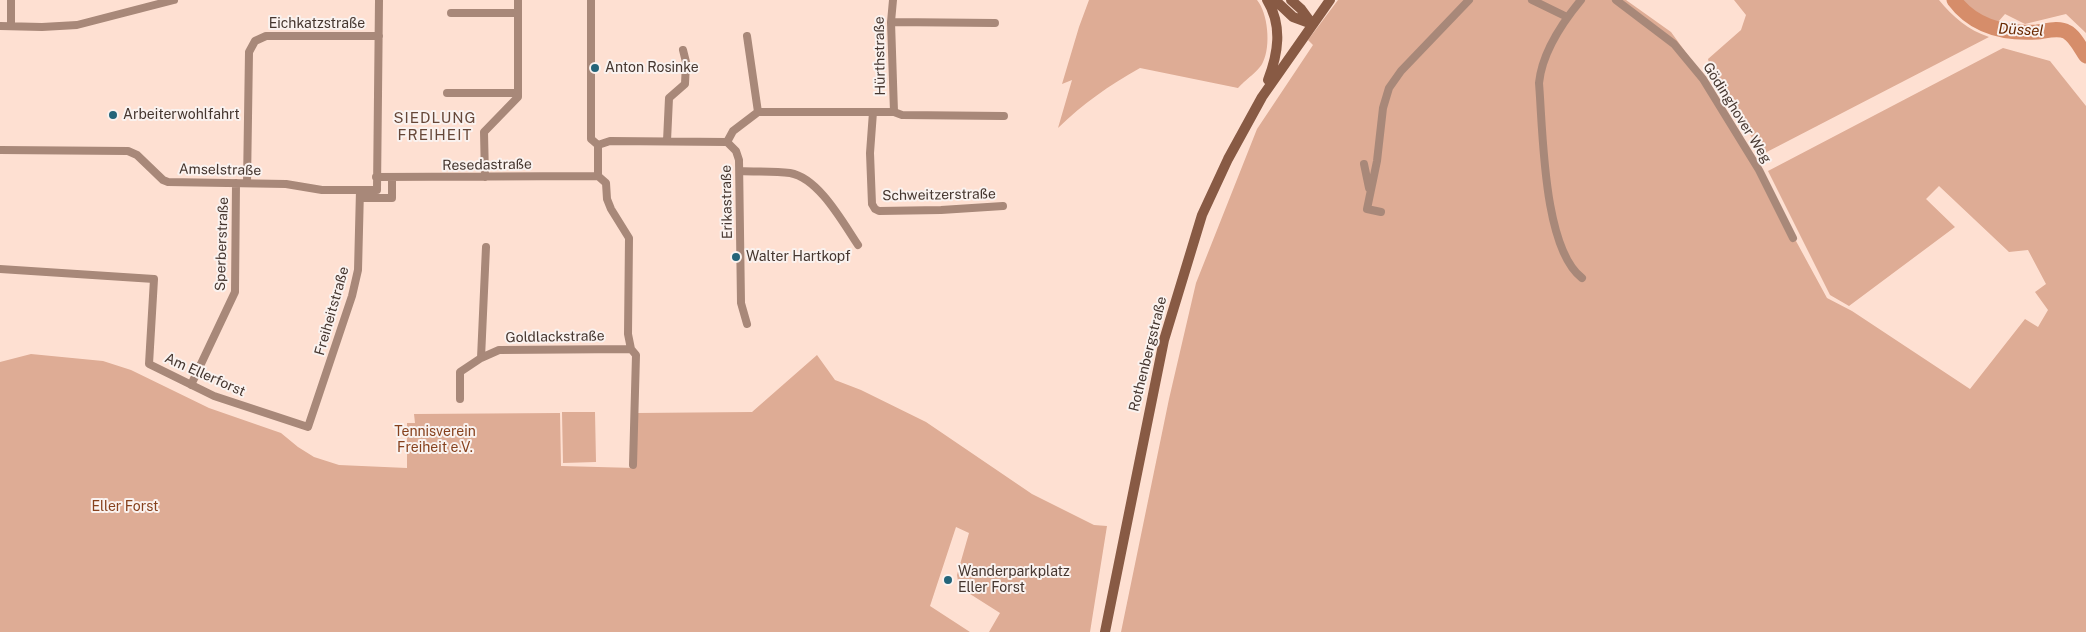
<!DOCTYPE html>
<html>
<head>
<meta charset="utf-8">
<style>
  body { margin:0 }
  canvas { display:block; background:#fee0d2 }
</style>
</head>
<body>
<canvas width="2086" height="632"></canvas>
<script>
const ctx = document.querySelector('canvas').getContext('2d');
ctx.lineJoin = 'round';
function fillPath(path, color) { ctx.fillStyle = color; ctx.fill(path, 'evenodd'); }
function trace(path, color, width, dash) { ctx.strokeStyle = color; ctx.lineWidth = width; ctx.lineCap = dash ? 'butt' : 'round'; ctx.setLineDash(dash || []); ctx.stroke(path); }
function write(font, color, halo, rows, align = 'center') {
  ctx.font = font + ' "Public Sans",sans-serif'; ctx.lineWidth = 4; ctx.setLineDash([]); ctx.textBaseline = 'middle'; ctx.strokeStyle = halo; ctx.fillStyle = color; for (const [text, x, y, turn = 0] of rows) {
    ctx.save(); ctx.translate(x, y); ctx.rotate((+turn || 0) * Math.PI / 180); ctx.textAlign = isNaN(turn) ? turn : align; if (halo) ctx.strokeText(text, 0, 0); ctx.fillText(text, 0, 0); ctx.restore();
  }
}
const green = new Path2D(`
  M1089,0H1257C1268,13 1271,46 1263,62C1260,70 1244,81 1238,88L1140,68C1108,86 1084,103 1058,128L1072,80L1062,84L1079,27Z
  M1338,0H1626L1671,32L1716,94L1827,298L1852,311L1970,389L2025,319L2038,327L2048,310L2035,292L2046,284L2028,250L2009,252L1939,186L1926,199L1955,227L1849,306L1830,295L1768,171L2003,48L2050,61L2086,106V632H1121L1169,399L1196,283L1257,129L1313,45L1308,40Z
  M1734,0H1939C1953,17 1968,30 1989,37L1761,155C1754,142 1748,130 1740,117C1729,98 1713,82 1708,59L1741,30L1746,15Z
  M1962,0H2086V33L2066,14L2025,24L2005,14L1998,22L1989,23L1966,6Z
  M31,354L103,361L131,370L209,408L281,433L298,447L314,457L339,465L407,468V423H415L414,414L560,413L561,466L635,468L636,413L752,412L817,355L835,380L861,390L926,422L1032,494L1094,525L1107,526L1090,632H989L1000,613L959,587L957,575L969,533L956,527L930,606L970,632H0V362Z
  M562,412H595L596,462L563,463Z`);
const river = new Path2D(`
  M1954,0C1974,27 2004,34 2037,32C2046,31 2059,27 2067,32C2075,36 2081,49 2086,56`);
const minor = new Path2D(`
  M11,0V26
  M591,0V139L598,145V176L606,183L607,199L611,209L629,238L628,334L631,349L636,355L633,465
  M893,0L891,22L894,112
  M1532,0L1567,17
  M1581,0C1562,23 1542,53 1539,83C1543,131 1543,248 1582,278
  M1616,0L1674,44L1703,79L1759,170L1793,238
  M451,13H518
  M891,22L995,23
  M0,26L42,27L77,25L174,0
  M747,36L758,112
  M447,93H518
  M873,112L870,153L872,204L875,209L879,211L941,210L1003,206
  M667,141L669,98L685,84L686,62L683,50
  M727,142L733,131L758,112H894L902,115L1004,116
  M727,142L736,151L739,160L741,303L747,324
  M598,145L610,141L727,142
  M0,150L128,151L137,155L163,180L168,182L286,184L322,190H360
  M1364,164L1369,188
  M740,171C756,172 774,171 790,173C819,178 843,223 858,245
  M376,177L598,176
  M485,177L484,132L518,97V0
  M247,183L249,52L255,41L266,36H379
  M360,198H392V178
  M1381,212L1367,209L1377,161L1383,108L1389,88L1401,71L1469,0
  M486,247L481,358L499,350L631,349
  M0,269L154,279L149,364L214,396L308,427L352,296L358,270L360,190H377L379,0
  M191,385L235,292L236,183
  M460,399V372L481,358`);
const secondary = new Path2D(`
  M1267,0C1283,26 1278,54 1268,80
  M1275,0L1293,17L1312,24
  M1291,0L1301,9L1312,24
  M1105,632L1164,340L1202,215L1228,159L1262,97L1330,0`);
const markers = [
  [595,68,5,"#246479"],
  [113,115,5,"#246479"],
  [736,257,5,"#246479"],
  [948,580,5,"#246479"]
];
const streetNames = [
  ["Eichkatzstraße",317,24],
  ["Hürthstraße",880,56,-91],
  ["Gödinghover Weg",1737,113,58],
  ["Resedastraße",487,165,-1],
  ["Amselstraße",220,170,1],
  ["Schweitzerstraße",939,195,-1],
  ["Erikastraße",727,202,-91],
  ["Sperberstraße",222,244,-88],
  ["Freiheitstraße",332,311,-74],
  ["Goldlackstraße",555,337,-1],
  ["Rothenbergstraße",1148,354,-76],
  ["Am Ellerforst",205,375,24]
];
const poiNames = [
  ["Anton Rosinke",605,68],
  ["Arbeiterwohlfahrt",123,115],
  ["Walter Hartkopf",746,257],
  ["Wanderparkplatz",958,572],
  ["Eller Forst",958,588]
];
const parkNames = [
  ["Tennisverein",435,432],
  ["Freiheit e.V.",435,448],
  ["Eller Forst",125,507]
];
const waterNames = [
  ["Düssel",2021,30,3]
];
const neighbourhoodNames = [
  ["SIEDLUNG",435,118],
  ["FREIHEIT",435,135]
];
fillPath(green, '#deac95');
trace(river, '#d68d6a', 15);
trace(minor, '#a88879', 8);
trace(secondary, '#885a44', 10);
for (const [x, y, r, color] of markers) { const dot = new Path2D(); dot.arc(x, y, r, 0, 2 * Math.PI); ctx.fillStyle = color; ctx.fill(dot); trace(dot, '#faf2ef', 2); }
write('14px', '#45362f', '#faf2ef', streetNames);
write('14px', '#45362f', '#faf2ef', poiNames, 'left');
write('14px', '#86411d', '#faf2ef', parkNames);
write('italic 15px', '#6b2900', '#faf2ef', waterNames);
ctx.letterSpacing = '1px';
write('15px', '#664738', '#faf2ef', neighbourhoodNames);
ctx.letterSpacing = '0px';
</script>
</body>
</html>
